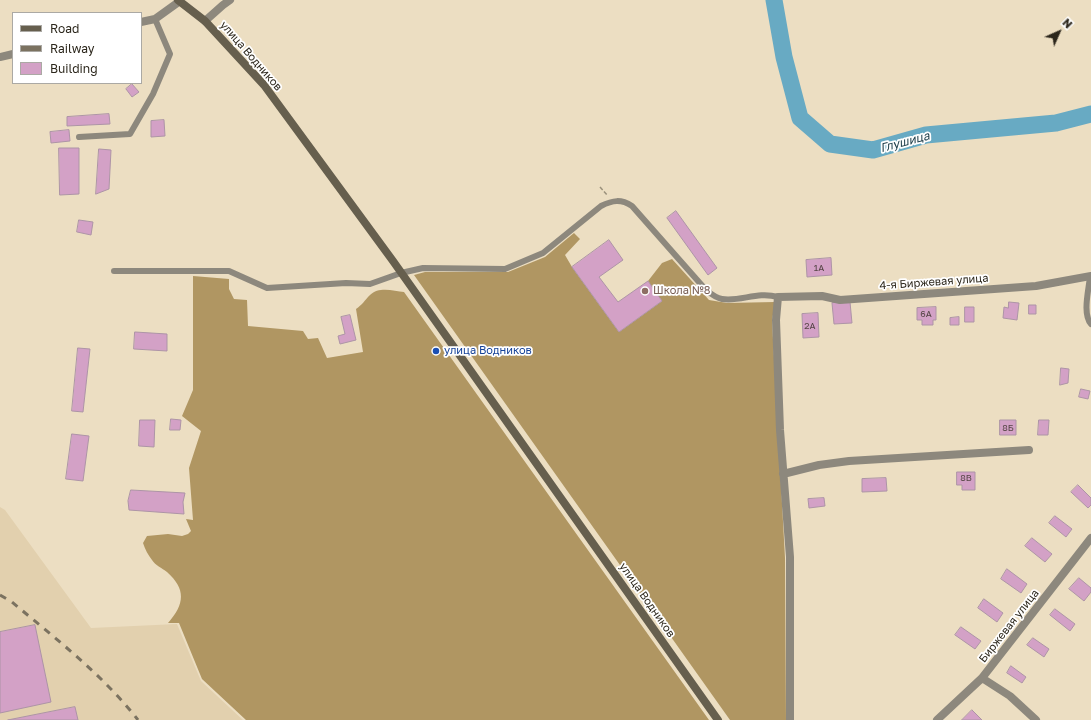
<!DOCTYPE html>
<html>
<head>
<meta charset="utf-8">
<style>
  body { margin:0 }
  #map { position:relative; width:1091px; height:720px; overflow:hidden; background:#ecdec2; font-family:"Golos Text",sans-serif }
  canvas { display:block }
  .legend { position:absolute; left:12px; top:12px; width:130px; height:72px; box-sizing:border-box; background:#fff; border:1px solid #aba9a4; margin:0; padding:5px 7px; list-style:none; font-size:12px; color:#2c271c }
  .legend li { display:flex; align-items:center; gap:8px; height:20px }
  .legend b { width:20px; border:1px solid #aba9a4 }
  .north { position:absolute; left:1039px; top:12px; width:40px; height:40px; -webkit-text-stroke:3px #fff; paint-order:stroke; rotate:45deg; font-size:11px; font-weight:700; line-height:16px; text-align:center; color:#2c271c }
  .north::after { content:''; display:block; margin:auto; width:14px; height:18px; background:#2c271c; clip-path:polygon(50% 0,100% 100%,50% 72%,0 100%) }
</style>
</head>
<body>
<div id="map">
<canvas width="1091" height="720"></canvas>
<ul class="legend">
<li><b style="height:5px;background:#665f4e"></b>Road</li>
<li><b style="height:5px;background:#7b7260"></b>Railway</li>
<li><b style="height:11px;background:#d3a1c6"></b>Building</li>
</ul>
<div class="north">N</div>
</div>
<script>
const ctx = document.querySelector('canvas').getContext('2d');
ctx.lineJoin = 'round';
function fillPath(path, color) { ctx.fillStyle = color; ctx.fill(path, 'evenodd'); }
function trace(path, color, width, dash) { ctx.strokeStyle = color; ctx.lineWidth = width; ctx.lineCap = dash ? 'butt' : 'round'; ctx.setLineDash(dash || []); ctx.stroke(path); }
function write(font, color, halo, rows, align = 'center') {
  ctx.font = font + ' "Golos Text",sans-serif'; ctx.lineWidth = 3.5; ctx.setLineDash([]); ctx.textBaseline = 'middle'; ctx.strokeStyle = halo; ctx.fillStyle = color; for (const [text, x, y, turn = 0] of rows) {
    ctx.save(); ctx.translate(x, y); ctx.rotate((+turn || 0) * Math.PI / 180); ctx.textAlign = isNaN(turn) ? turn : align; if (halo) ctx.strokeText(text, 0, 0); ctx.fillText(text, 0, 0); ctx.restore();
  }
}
const built = new Path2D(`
  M0,507L5,510L91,628L177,624L201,681L243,720H0Z`);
const forest = new Path2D(`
  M574,233L580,239L565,255L572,267L619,332L662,301L648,281L662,263L672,259L709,300L727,303L775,302L772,321L785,558L786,720H730L414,275L425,272H508L545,257Z
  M193,276L229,279V289L234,299L247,300L248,326L303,331L308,339L318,338L327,358L363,352L356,309C362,305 365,300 370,295C379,286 394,291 404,292L709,720H246L202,679L179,623H168C185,604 186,589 167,572C162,568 155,565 152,560C148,555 145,549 143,543L147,536L168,534L182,536L188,534L191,531L186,519L193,520L189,468L201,431L182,416L193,390Z`);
const river = new Path2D(`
  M774,0L784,57L800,118L830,144L873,150L926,135L1056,123L1091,114`);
const building = new Path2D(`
  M132,84L139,92L132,97L126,89Z
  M109,114L110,124L67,126V117Z
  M164,120L165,136L151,137V121Z
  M69,130L70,141L51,143L50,132Z
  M59,148H79V194L60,195Z
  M99,149L111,150L109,189L96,194Z
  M676,211L717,268L708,275L667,218Z
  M79,220L93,222L91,235L77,232Z
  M609,240L623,260L599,277L618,302L648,281L662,301L619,332L572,267Z
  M831,258L832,275L807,277L806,260Z
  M850,302L852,323L834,324L832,303Z
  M1009,302L1019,303L1017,320L1003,318L1004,307L1008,308Z
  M1029,305H1036V314H1029Z
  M936,307V320H933V325H922V320H917V308Z
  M965,307H974V322H965Z
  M818,313L819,337L803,338L802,314Z
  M350,315L356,340L340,344L338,336L345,334L341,317Z
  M959,317V325H950V318Z
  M135,332L167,334V351L134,349Z
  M78,348L90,349L83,412L72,411Z
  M1061,368L1069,369L1068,383L1060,385Z
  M1081,389L1090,391L1088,399L1079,397Z
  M171,419L181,420L180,430H170Z
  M140,420H155L154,447L139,446Z
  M1000,420H1016V435H1000Z
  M1039,420H1049L1048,435H1038Z
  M72,434L89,436L83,481L66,479Z
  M957,472H975V490H962V485H957Z
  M886,478L887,491L862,492V479Z
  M1078,485L1091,498V505L1088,508L1071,492Z
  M131,490L185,493L183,502L184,514L129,510L128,501Z
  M824,498L825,506L809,508L808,499Z
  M1055,516L1072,529L1066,537L1049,523Z
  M1032,538L1052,554L1045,562L1025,546Z
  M1007,569L1027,584L1021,593L1001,579Z
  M1079,578L1091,588V592L1084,601L1069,589Z
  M984,599L1003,613L997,622L978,608Z
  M1055,609L1075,624L1070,631L1050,615Z
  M35,625L51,702L0,713V632Z
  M961,627L981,641L975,649L955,635Z
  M1033,638L1049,649L1044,657L1027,645Z
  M1011,666L1026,677L1022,683L1007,673Z
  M75,707L78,720H8Z
  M972,710L982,720H962Z`);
const path = new Path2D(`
  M600,187L608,196`);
const service = new Path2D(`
  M79,137L130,134L153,94L170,54L155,19
  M114,271H229L267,288L346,283L370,284L401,273L423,268L505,269L543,253L601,206C613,200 621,199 632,206L706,290C711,294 716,298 722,299C741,302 757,291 778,297
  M1090,276C1089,289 1082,314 1091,324`);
const minor = new Path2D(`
  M205,21L223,5L230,0
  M141,22L155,19L180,1
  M0,57L13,54
  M783,474L819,465L849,461L1029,450
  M982,678L1010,696L1036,720
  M790,720V557L780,430L776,320L778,297L822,296L840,300L1036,286L1091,276
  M937,720L982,678L1091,538`);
const secondary = new Path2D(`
  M178,0L205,21L264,85L393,261L718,720`);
const rail = new Path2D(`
  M0,595L12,602C56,639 103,675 138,720`);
const markers = [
  [645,291,4,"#8d6e63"],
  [436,351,4,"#1a4fb4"]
];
const numberNames = [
  ["1А",819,268],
  ["6А",926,314],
  ["2А",810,326],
  ["8Б",1008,428],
  ["8В",966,478]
];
const streetNames = [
  ["улица Водников",251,56,49],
  ["4-я Биржевая улица",934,282,-4],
  ["улица Водников",647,600,55],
  ["Биржевая улица",1009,626,-52]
];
const educationNames = [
  ["Школа №8",653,291]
];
const transitNames = [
  ["улица Водников",444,351]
];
const waterNames = [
  ["Глушица",905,142,-15]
];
fillPath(built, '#e2d0ae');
fillPath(forest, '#b09662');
trace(river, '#68aac3', 17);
fillPath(building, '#d3a1c6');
trace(building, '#ad94a6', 1);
trace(path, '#9b917c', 1.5, [4, 2]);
trace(service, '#8d887d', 6);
trace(minor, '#8d887d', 8);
trace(secondary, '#665f4e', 8);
trace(rail, '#7b7260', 3, [7, 7]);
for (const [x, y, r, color] of markers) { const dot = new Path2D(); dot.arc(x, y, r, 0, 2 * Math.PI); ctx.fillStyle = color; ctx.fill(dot); trace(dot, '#fff', 1.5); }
write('9px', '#564646', null, numberNames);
write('11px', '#2c271c', '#fff', streetNames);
write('11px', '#785e54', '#fff', educationNames, 'left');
write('11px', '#164399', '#fff', transitNames, 'left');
write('italic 12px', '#1a3a46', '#fff', waterNames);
</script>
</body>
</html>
